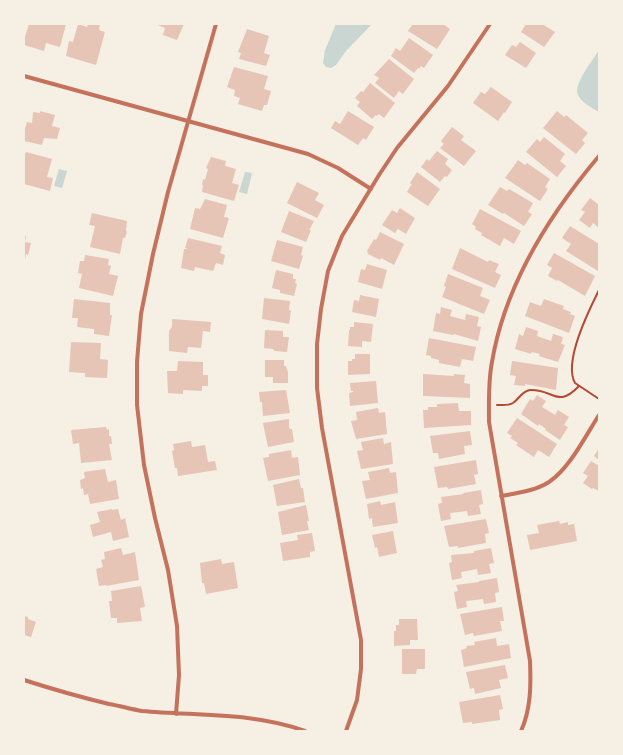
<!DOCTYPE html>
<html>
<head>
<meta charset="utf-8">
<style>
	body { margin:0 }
	#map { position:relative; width:623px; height:755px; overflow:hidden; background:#f6efe4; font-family:Commissioner,sans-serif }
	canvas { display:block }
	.frame { position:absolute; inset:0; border:25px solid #f6efe4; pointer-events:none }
</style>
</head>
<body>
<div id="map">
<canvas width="623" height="755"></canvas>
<div class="frame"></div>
</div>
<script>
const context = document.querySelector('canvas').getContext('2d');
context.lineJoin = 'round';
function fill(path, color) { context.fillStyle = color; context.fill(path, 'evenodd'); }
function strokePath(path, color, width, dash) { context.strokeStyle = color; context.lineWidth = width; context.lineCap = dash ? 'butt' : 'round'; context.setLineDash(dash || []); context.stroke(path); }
const water = new Path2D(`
	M336,24H372L346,51L336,65L331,68L326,67L323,63L325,50Z
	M599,50V111H597C591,107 581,102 578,95C573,84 593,60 599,50Z
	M59,169L67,171L62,188L54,186Z
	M245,172L252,173L247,194L239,192Z`);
const building = new Path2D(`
	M29,24H66L60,47L46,43L44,51L24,45V40Z
	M78,24L87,27L88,24H100L99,30L105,32L96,65L66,56L69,41L73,42Z
	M155,24H184L177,40L163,35L165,28Z
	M413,24H443L450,29L437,49L408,31Z
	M526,24H542L555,32L544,47L521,32Z
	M247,29L269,36L264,53L270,55L266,66L239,59L241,53L238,52Z
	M409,38L433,55L424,68L421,66L419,69L418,68L414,73L391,56L396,48L400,51Z
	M520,42L536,53L526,68L505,55L512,45L516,47Z
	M389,59L414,79L403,94L399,91L394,98L375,83L379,78L374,75Z
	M234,67L268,76L264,89L271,91L267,105H264L262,111L238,104L240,98L234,96L235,90L227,87Z
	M370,83L395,103L384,118L379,114L377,116L376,115L372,119L357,106L360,102L355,98L361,91L363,92Z
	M491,87L512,102L505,113L504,112L498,121L473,103L481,92L485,94Z
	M40,111L55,115L52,126L60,128L57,139L44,138L42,145L24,141V132L27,122L32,123L33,112L40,113Z
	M348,111L374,127L366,140L363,138L358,145L331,128L335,121L340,124Z
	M557,111L564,117L566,115L588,133L582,140L585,143L576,154L543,128Z
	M452,127L464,136L461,140L476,151L464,166L440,148L444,144L441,141Z
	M544,137L565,154L560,161L566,166L557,177L526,152L537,139L540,142Z
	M437,151L448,159L445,164L452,170L447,177L445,176L440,182L421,167L427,159L429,161Z
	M26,152L52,159L47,177L53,178L50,191L24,184V156Z
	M211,157L226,161L225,166L236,169L232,183L239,185L234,201L202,192L203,185H202L203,179L205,180L208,169L206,168Z
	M518,160L525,165L527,163L550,179L545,187L548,189L540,201L505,178Z
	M417,172L440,189L428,206L407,192L411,185L413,186L410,183Z
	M297,182L319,193L315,200L324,205L317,218L287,203Z
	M500,187L507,191L509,189L533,203L528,212L532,214L524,226L504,213L503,214L488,205Z
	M590,198L599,205V228L593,223L590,228L579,220L585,212L581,210Z
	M205,199L227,205L224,217L229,218L223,238L190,229L195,208L200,209Z
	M400,208L415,218L406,234L398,229L395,233L382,225L392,210L397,213Z
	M480,209L521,231L514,244L504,238L500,246L481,235L482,233L475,229L476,227L472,224Z
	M289,211L314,221L310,229H308L311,230L306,242L281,232Z
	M92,213L127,221L126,231L127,232L125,238H123L120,254L90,247L95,226L89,225Z
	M570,226L599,244V270L598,271L566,251L571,244L562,238Z
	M380,232L404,244L394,265L381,258L380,260L368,254L367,251L374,239L376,240Z
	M24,235L26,236L25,242L31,243L28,255L26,254L25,260Z
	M188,238L222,246L220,253L225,255L223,265L216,263L213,271L195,267L194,271L181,268L184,249H186L187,248H185Z
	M277,240L303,247L301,255L303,256L299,269L271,261Z
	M460,248L488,262L489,260L499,264L495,272L501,275L495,288L452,269Z
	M554,253L595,276L585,296L558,280L557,281L548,276L552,268L547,265Z
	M85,255L109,259L108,265L111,266L109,274L118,276L113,296L79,288L82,274L78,273L80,261H84Z
	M367,264L387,270L382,289L358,282L361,269L365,270Z
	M276,270L293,274V279H296L295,283L297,284L294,296L280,293V290L272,288Z
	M448,274L483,288L480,296L490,300L484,314L442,297L446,287L444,286Z
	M360,295L379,299L376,317L352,312L354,300L359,301Z
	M264,298L290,301L289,310L291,311L289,324L262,319Z
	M74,299L110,303V315H112L109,336L94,334V329L77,327L78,318H72Z
	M544,299L564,306L563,309L571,312L570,314L575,316L569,333L525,316L530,302L541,306Z
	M441,307L452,310L450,316L465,320L466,314L479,317L477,326L481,327L478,341L454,334L453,335L433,331L436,313L440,314Z
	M172,319L211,322L210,332L203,331L201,348L188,347L187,353L169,351V331L172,327Z
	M354,322L373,324L371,342L362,341V347L348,346L349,330H350V327H354Z
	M526,327L538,331L537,336L551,341L553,334L563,337L561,344L565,345L558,362L539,356L540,354L532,352L531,354L515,349L519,334L523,336Z
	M265,330L283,331V337H289L287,352L274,351L273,349L264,348Z
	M429,338L476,347L473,361L462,359L460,367L439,363V360L431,358V356L426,355Z
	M71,342L101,343L100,359L108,360L107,378L85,377V373L69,372Z
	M355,354H370V374L348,375V361H352V359H355Z
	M265,360H284V366H286L288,372V383H273V377H265Z
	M178,361L203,362V375H208V386H202V391L183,390V394L168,393L167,371H177Z
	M512,361L558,368L556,390L525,384V386L514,385L516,376L510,375Z
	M423,374L454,376V374L465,375L464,383L470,384V398L423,396Z
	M376,381L378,403L350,406L349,393L353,392V391H351L350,383Z
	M286,390L290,413L263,416L262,402H260L259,392Z
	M537,395L546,401L542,407L555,415L558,410L569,417L564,425L568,427L560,440L545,430L546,429L539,424L538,426L521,414L530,399L533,401Z
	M458,403L459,411H471V425L424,428L423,410H428V407H437V404Z
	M378,408L379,413L385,412L387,434L356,439L351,421L357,420L356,412Z
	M517,418L557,444L549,457L538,450L534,457L516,445L518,443L510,438L512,436L507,433Z
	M289,419V427L290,429H292L294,442L268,447L263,423Z
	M106,427L107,430L109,429V436H111L112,444H109L112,460L81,463L79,443L73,444L71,430Z
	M470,431L472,445L464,446L465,454L439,459L438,453H433L430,436Z
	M383,438L384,444L391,442L393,464L361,469L357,451L363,450L361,442Z
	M191,441L192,447L205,445L208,462L215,461L217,470L178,476L177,468H175L172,451L174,450L173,444Z
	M599,448V460L594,456Z
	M291,450L292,458L298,457L300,475L268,481L263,458L269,457V454Z
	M476,460L478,474L474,475L476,484L448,489L447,487L438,488L434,467Z
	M591,461L599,466V491L593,488L592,489L583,483L588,476L583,473Z
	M389,468L390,473L396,472L398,493L366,499L362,481L370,480L368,472Z
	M105,469L108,482L116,480L119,499L90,504L88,494L84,495L83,488L81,489L80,480L85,478L84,472Z
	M299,479L301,488H303L305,502L277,506L273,485Z
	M481,490L483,504L479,505L481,514L468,516L467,511L450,513L451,519L441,521L438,504L442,503L441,497L464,494L463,493Z
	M380,501L381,505L395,502L398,523L373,527L372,519L373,518L369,519L367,504Z
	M306,505L309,521H307L309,530L282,535L278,512Z
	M112,509V510L118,509L121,520L125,518L129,537L113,541L111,532L93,537L90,525L100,522L97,512Z
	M486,519L489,533L485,534L486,543L458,548V546L449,547L444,526Z
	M559,521L560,524L568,522V525L574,524L577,541L530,550L527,535L539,533L537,525Z
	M393,531L397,553L379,557L377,547L375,548L372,535Z
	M312,533L315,551L310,552V557L283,561L280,543L298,540L297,535Z
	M121,548L123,555L135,552L139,580L106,586V585L99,586L96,569L103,567L101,560L105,559L104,552Z
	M491,548L494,563L489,564L491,573L478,575L477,569L461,572L462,578L452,580L449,563L452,562L451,555L474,553V551Z
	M221,559L222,564L234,562L238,588L206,594L204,583H202L200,563Z
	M497,578L499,592L495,593L496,602L484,604L483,599L466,601L467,607L457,609L454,592L458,591L456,585L479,582V581Z
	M141,586L145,607L140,608L142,621L117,623V618H111L109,601H112L111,591Z
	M502,607L504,621H500L502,631L474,636L473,633L465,635L460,614Z
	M24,616L28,617V619L36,622L31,637L24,635Z
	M399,619H417L418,640H410V645L394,646V631H396V625H399Z
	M496,638L497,646L509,644L511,658L464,667L461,650L467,648L466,646L475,645L474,642Z
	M402,649H425V669H417L416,674H402Z
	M505,665L508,678L499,680L501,688L475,694L474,688L470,689L466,672Z
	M500,695L503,709L499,710L500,720L472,724V722L463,723L459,702Z`);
const path = new Path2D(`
	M599,290C589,310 563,362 575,383L599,399
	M497,405C502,405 508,406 513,403C519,399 522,391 530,390C554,389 557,409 579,386`);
const minor = new Path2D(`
	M24,76L308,154L338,168L371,189
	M501,496C517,493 535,491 549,482C570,468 586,435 599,415
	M24,680C52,689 80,697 109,704C120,706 131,709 142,711C196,716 253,712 305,731
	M176,714L179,675L177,626L168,570L155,518L144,465L137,405V362L141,314L153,254L168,192L216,24
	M346,731L357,700L361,669V640L322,428L317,388V344L321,309L328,271L342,236L379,175L397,148L448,86L490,24
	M521,731C531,709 531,685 530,661L489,422C489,402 488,382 492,362C505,284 549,215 599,156`);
fill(water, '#c9d6d2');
fill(building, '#e6c5b7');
strokePath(path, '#b5482f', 2);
strokePath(minor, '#c5725c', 4);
</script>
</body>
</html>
